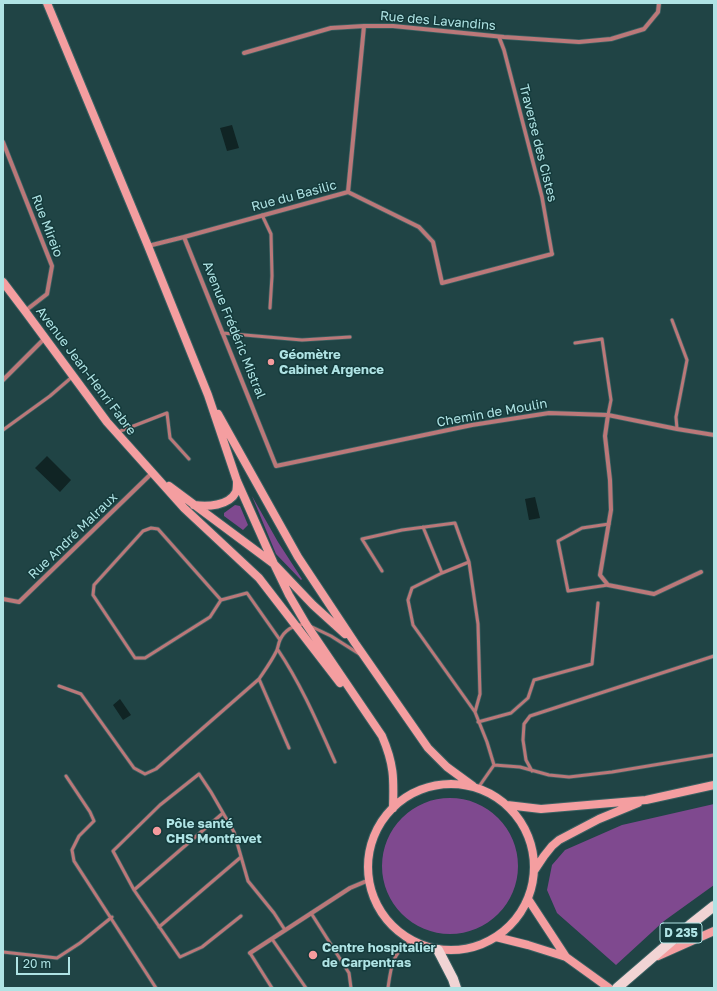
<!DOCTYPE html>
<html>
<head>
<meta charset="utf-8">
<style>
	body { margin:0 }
	#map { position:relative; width:717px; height:991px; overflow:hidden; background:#204445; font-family:"Golos Text",sans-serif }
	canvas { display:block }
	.frame { position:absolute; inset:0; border:4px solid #afe3e4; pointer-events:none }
	.scale { position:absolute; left:16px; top:957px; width:54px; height:18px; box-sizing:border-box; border:2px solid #afe3e4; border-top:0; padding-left:5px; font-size:12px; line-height:14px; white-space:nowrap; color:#afe3e4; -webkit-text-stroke:3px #143a3b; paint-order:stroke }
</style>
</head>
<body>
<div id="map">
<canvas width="717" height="991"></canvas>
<div class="frame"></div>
<div class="scale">20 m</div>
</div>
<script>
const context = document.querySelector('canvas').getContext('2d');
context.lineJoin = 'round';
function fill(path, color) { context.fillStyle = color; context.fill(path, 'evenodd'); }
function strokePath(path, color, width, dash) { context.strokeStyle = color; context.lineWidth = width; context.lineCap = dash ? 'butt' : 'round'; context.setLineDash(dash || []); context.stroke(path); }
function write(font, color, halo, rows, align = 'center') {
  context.font = font + ' "Golos Text",sans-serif'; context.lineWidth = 3; context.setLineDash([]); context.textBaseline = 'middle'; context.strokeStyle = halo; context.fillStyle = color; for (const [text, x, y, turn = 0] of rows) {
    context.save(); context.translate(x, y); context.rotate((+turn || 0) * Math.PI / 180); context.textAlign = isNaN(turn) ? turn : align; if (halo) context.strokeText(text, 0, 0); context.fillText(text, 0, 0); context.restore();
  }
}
const green = new Path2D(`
	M252,496L278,542L302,579L301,580L276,554Z
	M235,505L240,506L248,525L243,530L224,516V513Z
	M382 866a68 68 0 1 1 136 0a68 68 0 1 1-136 0Z
	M714,804V885L664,921L616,965L557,913L547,890L552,865L565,850L622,825Z`);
const water = new Path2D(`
	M232,125L239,148L227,151L220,128Z
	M47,456L71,480L60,492L35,468Z
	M535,497L540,518L529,520L525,499Z
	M120,699L131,715L123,720L113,705Z`);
const service = new Path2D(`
	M262,215L271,234L272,276L270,308
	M672,320L687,360L676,417L677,429
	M222,333L302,340L350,337
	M575,343L602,339L611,400L608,415
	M3,430L50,396L72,377
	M118,432L167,413L170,438L189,459
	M423,527L442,573
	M469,562L442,573L412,588L408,600L413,625L475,712L487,742L494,765
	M382,571L362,539L402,530L455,523L469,562L478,624L480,694L475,712
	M608,585L568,591L558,541L582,528L609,524
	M221,600L158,529L151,528L143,531L94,585L93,595L135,658H145L210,617L221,600L247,593L280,640
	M310,626L331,636L361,655
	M278,650C301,684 318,724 335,762
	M259,679L289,748
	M59,686L81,694L134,768L145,774L156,769L259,679C265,670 271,662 276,652C278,649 278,644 280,640C285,629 294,625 305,624
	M478,722L511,713L528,698L534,680L592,664L598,603
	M532,771L526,760L523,740L524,724L530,716L714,656
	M66,776L90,812L94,821L79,836L72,850L74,861L156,988
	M478,788L494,765L520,767L549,775L569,777L612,772L714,755
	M134,890L223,813
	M311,913L349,973L351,988
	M241,916L202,947L180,957L134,890L113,851L160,805L199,774L211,792L234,832L248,881L274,913L285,930
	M159,927L241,857
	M272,939L306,988
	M3,952L57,958L80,943L112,917
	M250,953L272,988
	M388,988C391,966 392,955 410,940`);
const pedestrian = new Path2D(`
	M499,37L504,50L542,197L552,254`);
const minor = new Path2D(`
	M244,53L331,28L364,26
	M3,142L52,266L47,294L25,311
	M348,192L364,26H393L504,37L579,42L611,39L644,29L658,12L659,3
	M184,237L348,192L419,227L433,242L442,283L552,254
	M148,246L184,237L276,466L472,425L549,413L608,415L677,429L714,435
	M3,380L45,338
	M608,415L605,436L610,480L611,510L600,575L608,585L654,594L701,572
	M3,599L19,602L152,473
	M250,953L350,888L369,880`);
const secondary = new Path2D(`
	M47,3L148,246L208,395L237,481L274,564L289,595L306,624L382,736C394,764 394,778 393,808
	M3,282L25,311L107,422L184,508L259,578L340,683
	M218,414L298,557L355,643L428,748L447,767L473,786
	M169,486L274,564L313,605L345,634
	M194,505C207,507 229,506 236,492C237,489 237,485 237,482
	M368 867a83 83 0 1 1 166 0a83 83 0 1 1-166 0Z
	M507,805L541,809L646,800L714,785
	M534,871L544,856L552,846L559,840L599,819L638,803
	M528,899L566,957
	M496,937L528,945L566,957L609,988
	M658,956L714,931`);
const primary = new Path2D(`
	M438,950L453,979L456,988
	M617,988L690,925L714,906`);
const markers = [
	[271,362,4,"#f59b9d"],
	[157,831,5,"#f59b9d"],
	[313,955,5,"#f59b9d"]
];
const shields = [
	[681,933,42]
];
const shieldNames = [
	["D 235",681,933]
];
const streetNames = [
	["Rue des Lavandins",438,21,5],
	["Traverse des Cistes",538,143,76],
	["Rue du Basilic",294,196,-15],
	["Rue Mireio",47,226,69],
	["Avenue Frédéric Mistral",234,330,68],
	["Avenue Jean-Henri Fabre",86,371,53],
	["Chemin de Moulin",492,413,-10],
	["Rue André Malraux",73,536,-44]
];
const poiNames = [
	["Géomètre",279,355],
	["Cabinet Argence",279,370],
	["Pôle santé",166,824],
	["CHS Montfavet",166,839],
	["Centre hospitalier",322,948],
	["de Carpentras",322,963]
];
fill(green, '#7f498f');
fill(water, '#102424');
strokePath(service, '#3a6162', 4.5);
strokePath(pedestrian, '#3a6162', 5);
strokePath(minor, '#3a6162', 5.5);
strokePath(secondary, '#3a6162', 10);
strokePath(primary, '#3a6162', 12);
strokePath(service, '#bb7879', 3);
strokePath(pedestrian, '#bb7879', 3.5);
strokePath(minor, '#bb7879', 4);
strokePath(secondary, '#f49ea0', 8);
strokePath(primary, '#f1d4d4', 10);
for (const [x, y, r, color] of markers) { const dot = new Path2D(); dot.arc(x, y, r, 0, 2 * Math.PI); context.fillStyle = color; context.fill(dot); strokePath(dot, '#143a3b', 1.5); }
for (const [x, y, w] of shields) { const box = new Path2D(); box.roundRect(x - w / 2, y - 10, w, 20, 3); context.fillStyle = '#143a3b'; context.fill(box); strokePath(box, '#afe3e4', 1); }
write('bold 12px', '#afe3e4', null, shieldNames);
write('13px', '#afe3e4', '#143a3b', streetNames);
write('bold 13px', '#afe3e4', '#143a3b', poiNames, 'left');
</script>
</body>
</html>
